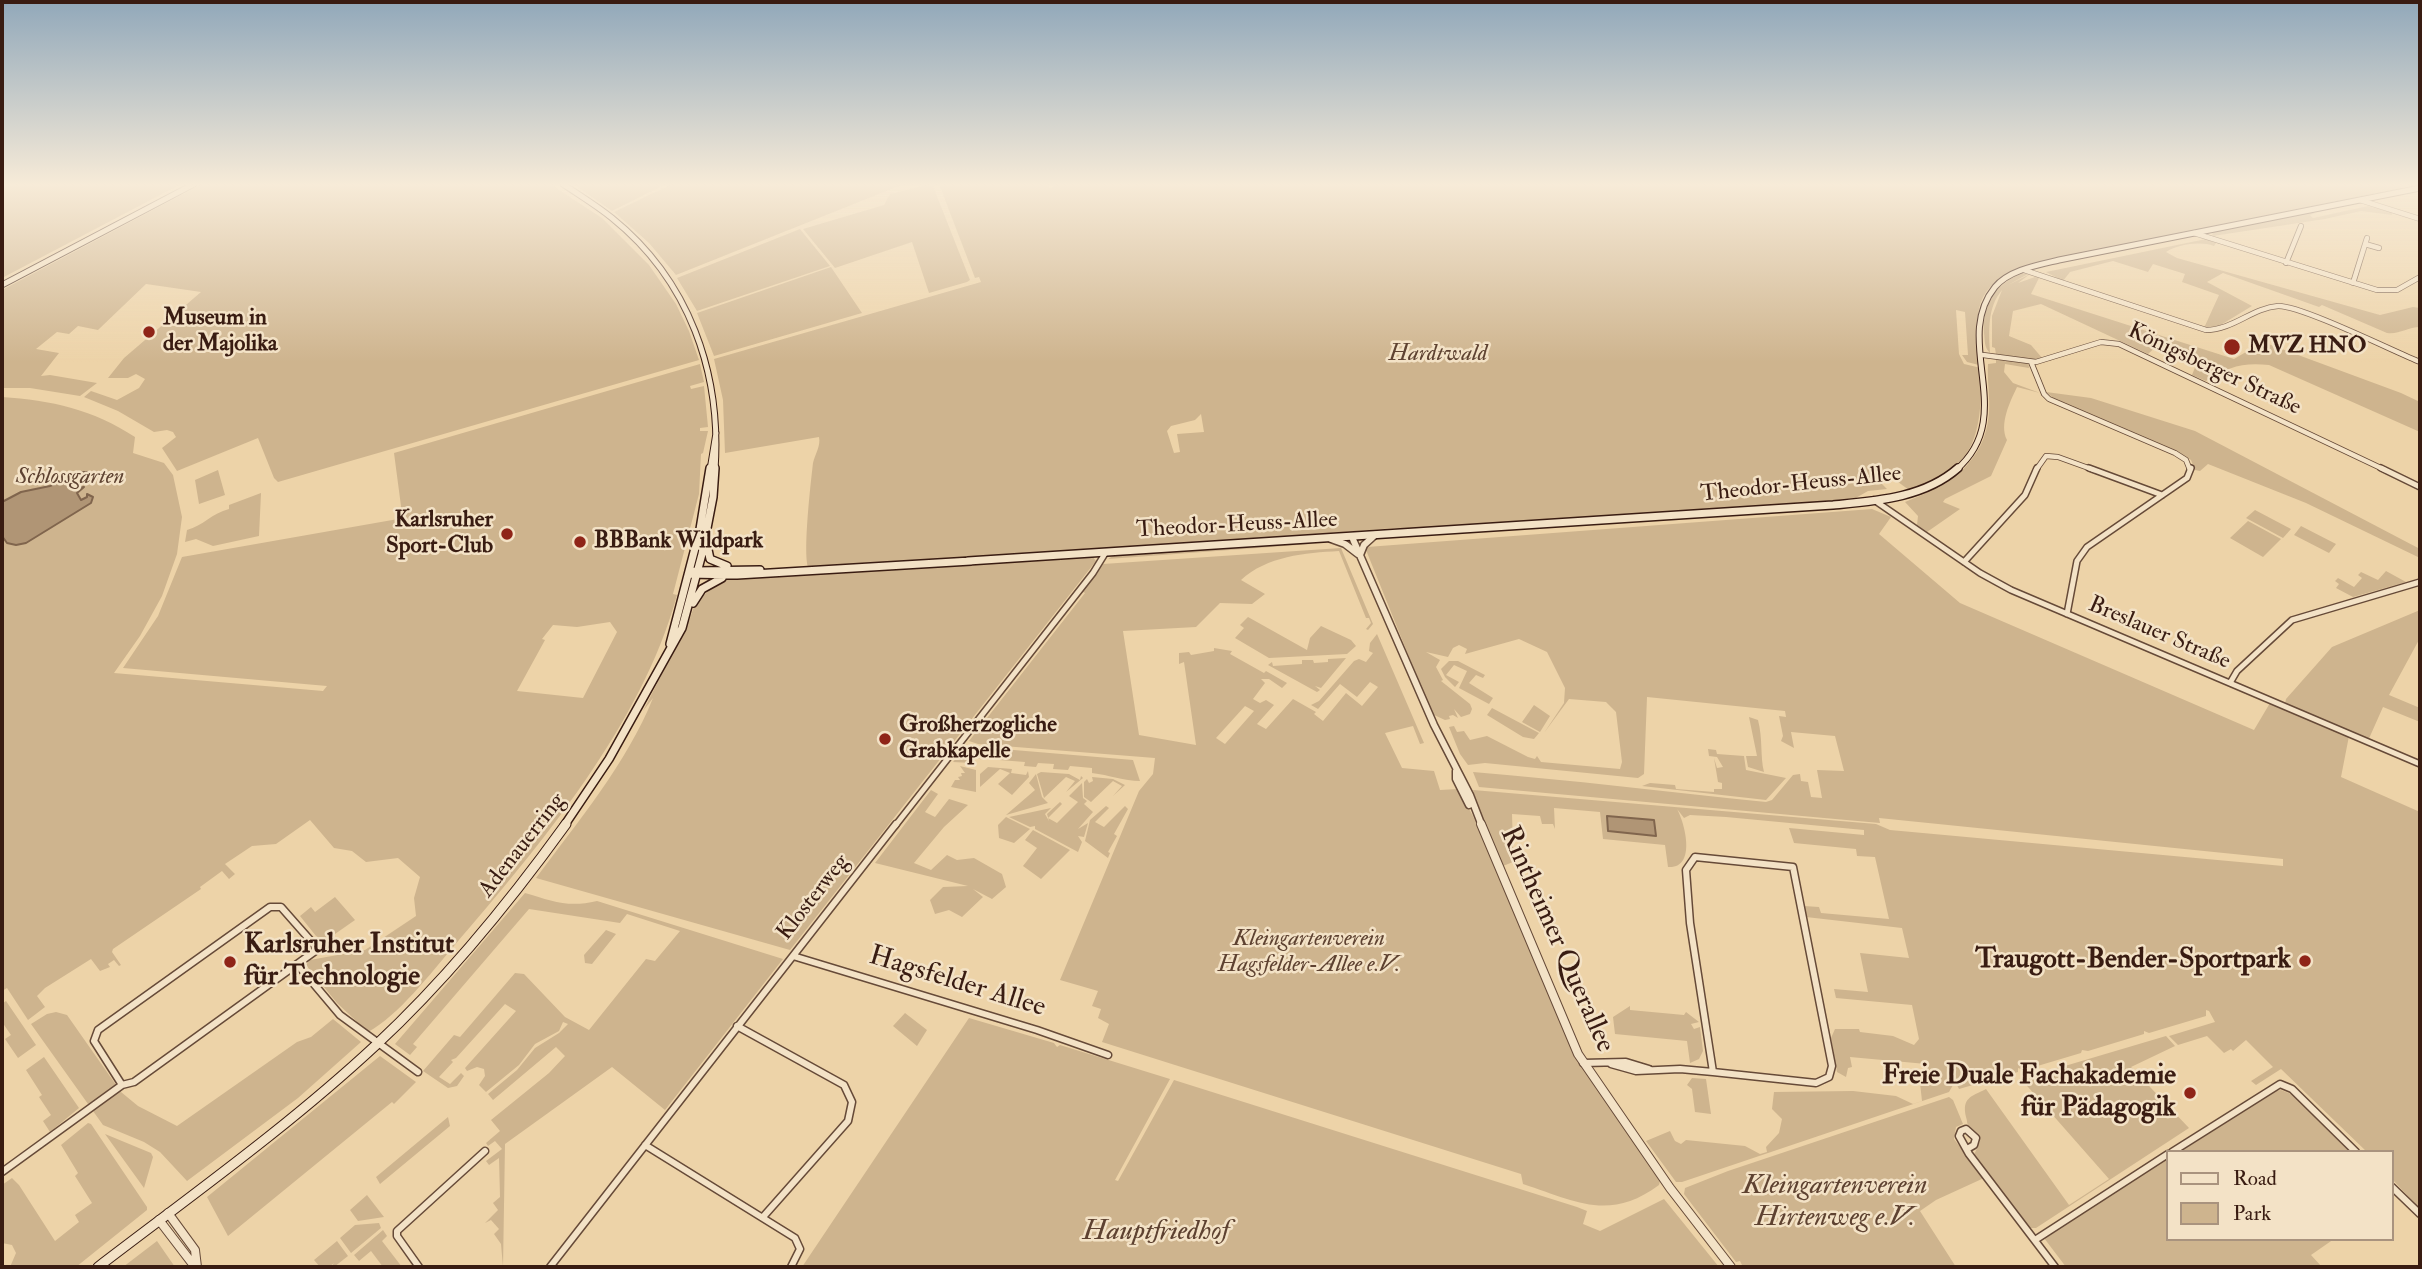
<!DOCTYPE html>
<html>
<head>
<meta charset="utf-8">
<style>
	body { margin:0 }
	#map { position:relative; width:2422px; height:1269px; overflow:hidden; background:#edd3a8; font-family:"IM FELL Double Pica",serif }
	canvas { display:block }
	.frame { position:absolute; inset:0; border:4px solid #391c12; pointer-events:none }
	.legend { position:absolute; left:2166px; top:1150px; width:228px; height:91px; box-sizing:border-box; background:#f3e2c6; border:2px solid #a9937e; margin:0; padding:9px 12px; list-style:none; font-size:21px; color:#391c12 }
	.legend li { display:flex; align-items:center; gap:14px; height:35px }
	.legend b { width:35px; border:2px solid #a9937e }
</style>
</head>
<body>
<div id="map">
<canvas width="2422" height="1269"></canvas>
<div class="frame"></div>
<ul class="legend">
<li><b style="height:9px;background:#f3e2c6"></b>Road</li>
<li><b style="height:19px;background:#ceb48e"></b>Park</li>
</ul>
</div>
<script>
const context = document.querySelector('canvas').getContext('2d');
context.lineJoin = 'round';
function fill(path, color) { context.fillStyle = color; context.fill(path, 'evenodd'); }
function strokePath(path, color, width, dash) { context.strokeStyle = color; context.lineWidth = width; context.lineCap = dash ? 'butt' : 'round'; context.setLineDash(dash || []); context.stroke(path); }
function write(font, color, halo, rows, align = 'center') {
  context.font = font + ' "IM FELL Double Pica",serif'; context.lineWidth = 5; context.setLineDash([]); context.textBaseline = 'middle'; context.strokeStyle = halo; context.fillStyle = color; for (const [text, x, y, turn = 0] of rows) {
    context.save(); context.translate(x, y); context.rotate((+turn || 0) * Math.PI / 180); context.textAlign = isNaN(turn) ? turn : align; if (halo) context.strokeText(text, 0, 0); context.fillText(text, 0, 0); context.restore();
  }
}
const green = new Path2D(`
	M2,184H181L2,278Z
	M202,184H550L602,218L649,265L676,304L689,331L699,360L278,482L274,478L258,438L177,471L162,448L176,437L173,432L167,430L154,432L118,411L84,397L91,391L117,400L139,388L145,379L136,374L128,378H108L124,358L201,292L146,284L98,330L78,326L69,334L57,332L36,349L59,353L41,376L50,375L97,383L80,396L30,388H2V290Z
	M573,184H666L612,211Z
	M672,184H904L676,275L649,243L614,212Z
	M939,184H1046L1050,188L1061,184H2420L2056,259C2028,262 1986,275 1979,309C1975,327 1978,347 1979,365L1967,362L1962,355H1968L1965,312L1956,310L1959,354L1964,364L1981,368C1982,429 1978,472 1909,490L1894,479L1881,483L1887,489L1868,491L1854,499L1410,530L1395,528L1122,549L809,569C802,558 811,481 813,463C815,454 821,446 819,437L725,453L723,400L714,359L981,282L979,277L975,278ZM1201,414L1204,432L1177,434L1180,452L1174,453L1167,431L1171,426L1195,420Z
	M927,185L933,186L970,280L967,282L929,293L912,242L835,268L803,229L884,205L890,194Z
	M2368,206L2392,212V215L2361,211L2325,219L2213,236L2212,234L2215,231L2306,213H2316L2310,215L2313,218Z
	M800,229L830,266L697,311L677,278Z
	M2206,239L2216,243L2214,246C2200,241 2179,244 2166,252L2177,258L2380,315L2413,307L2420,308V327C2408,327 2398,335 2387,333L2322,305L2319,307L2223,273L2207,282L2252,306L2219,326L2204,328L2219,295L2182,282L2185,274L2153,264L2148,272L2113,261L2070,272L2063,281L2046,272Z
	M831,267L862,313L714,356L697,313Z
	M2023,273L2028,274L2008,285L2030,274L2018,283L2035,277L2039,278L2031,294L2234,359L2263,342L2401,393L2420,402V432L2269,365C2243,362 2227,367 2206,381L2192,375L2198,360L2159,344L2148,354L2041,304L2013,311L2009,336L2031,345L2043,359H2028L2029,368L2005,364L2004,372L2013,383L2040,393L2017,387C2010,402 1999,424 2007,440L1991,476L1945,499L1943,502L1960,509L1927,532L1917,525L1918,516L1905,502C1948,485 1985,464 1989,413C1990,397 1987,380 1988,364L1996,363V359L2027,363L1996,355L1995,348L1992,347V316L2002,290C1987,308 1989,331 1990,353C1984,347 1985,341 1984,333C1982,305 1996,283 2023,273Z
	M700,364L704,382L690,386L691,389L704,386L708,427L700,428V431H708L703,453L701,454L699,494L673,594L677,595C642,724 540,846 454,946C431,973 398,1016 368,1032L337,1003L306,965L310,960L365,950L416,916L414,898L420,877L398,858L366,862L352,851L334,848L310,820L276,844L252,846L225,864L235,874L229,879L222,871L200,887L201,889L113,949L112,952L121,965L119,966L114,960L108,964L110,967L100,971L91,959L45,988L37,996L45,1007L28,1020L7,988L2,991V397C51,400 94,410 135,437L133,453L164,463L173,475L182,517L177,554L162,596L140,636L114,673L323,691L327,686L123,668L158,616L182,557L398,519L401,506L394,453ZM610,622L617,632L583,698L517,691L545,640L542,639L553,625L577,627Z
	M2046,392L2091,398L2195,431L2420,549V558L2306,503L2208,464L2200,471L2195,470L2191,460L2178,452L2057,401Z
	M218,470L225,495L199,504L195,480Z
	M261,493L259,536L213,546L196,539L185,542L187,530C203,526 212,513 229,509V505Z
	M1872,509L1891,517L1879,534L1960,603L2254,730L2270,703L2284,709L2286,699L2332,647L2420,610V638L2389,695L2420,708V722L2383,707L2367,743L2349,736L2341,777L2420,812V1209L2392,1179V1152H2367L2281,1069L2256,1085L2251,1081L2273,1067L2246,1040L2233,1051L2231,1049L2224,1053L2207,1036L2178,1045L2169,1036L2215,1022L2209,1011L2206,1010V1016L2149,1033L2144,1031V1034L2088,1051L2082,1050L2081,1053L2024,1070L2018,1068V1072L1959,1089L1957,1085H1953L1949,1092L1682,1182H1676L1646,1141L1670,1131L1675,1141L1681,1144L1686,1140L1745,1146L1760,1154L1767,1152L1766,1147L1779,1133L1782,1119L1772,1109L1774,1092L1853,1091L1896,1096L1913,1104L1922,1101L1920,1083H1930L1926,1064L1850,1057L1852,1067L1848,1068L1846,1077L1837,1072L1831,1038L1835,1029H1859L1860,1032L1893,1036L1914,1045L1919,1039L1912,1005L1836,998L1834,989L1868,992L1860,953L1909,958L1902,928L1806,917L1804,906L1819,907L1821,913L1889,919L1875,857L1857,856L1856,849L1794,843L1789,828L1864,835V830L1726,817L1690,815L1684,818L1677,809C1685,823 1697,869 1668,867L1665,845L1603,839L1600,812L1554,808L1555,829L1553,824H1542L1540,816L1512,814L1513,847L1519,855L1513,862L1503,866L1483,823L1473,790L1876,824L1890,830L2283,866V859L1879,818L1880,823L1479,787L1473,772C1571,780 1668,792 1766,802L1772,800L1793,775L1800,774L1801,781L1808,782L1811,797L1822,798L1817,770L1844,771L1835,736L1791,732L1794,748L1781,741L1783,736L1779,716L1786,717L1785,711L1647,697L1644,774L1638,778L1485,763L1468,765L1460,754L1449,727L1454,726L1457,732L1464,731L1470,740L1487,736L1528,757L1535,759L1537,756L1541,762L1620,769L1622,762L1616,712L1606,702L1569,699L1544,733L1564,703L1565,688L1547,652L1519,639L1465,654L1467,649L1459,645L1453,648L1448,657L1426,652L1440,660L1436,667L1443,680L1441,681L1470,704L1472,709L1470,714L1461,717L1454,709L1458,718L1453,715L1449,716L1450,719L1445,720L1432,714L1366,550L1367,547Z
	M2255,510L2291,529L2283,538L2246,518Z
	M2248,521L2281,539L2263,557L2230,538Z
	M2301,526L2336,544L2329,553L2294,535Z
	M1282,543L1311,544L1108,559L1116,554Z
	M1341,548L1373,624L1368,630L1366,629L1371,623L1369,618H1366L1339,551C1305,553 1267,556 1241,580L1265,594L1252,604L1220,603L1196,627L1123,631L1139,735L1196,745L1184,662L1179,664V653L1189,652L1191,655L1214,651V648L1232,651L1230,654L1264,673L1266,671L1287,683L1282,688L1269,679H1261L1265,683L1253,699L1260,703L1266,700L1274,705L1257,724L1266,729L1293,699L1316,712L1314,714L1323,721L1346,693L1362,706L1378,687L1370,682L1357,697L1340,684L1318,709L1311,705L1319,701L1354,661L1359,659L1366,662L1373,653L1369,651L1370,643L1377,634L1424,743L1420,744L1413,726L1385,733L1402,768L1434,771L1440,790L1458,789L1473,816L1574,1055L1660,1181L1659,1185C1609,1222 1575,1201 1523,1184L1521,1174L1102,1042L1109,1024L1098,1018L1101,1009L1092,1006L1098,991L1060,980L1139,791L1153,774L1155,758L978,744L969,741L1085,593L1081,591L1103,564ZM1245,706L1254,711L1225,744L1216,738Z
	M1084,556L1093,557L1096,561L790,950L536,878C577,823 627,763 653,698L643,711L689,621L697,598L707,588L666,671L703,596L722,579Z
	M2386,571L2406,582L2353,597L2336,588L2339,584L2335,581L2338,578L2354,587L2362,578L2358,575L2361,572L2378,580Z
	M1248,617L1307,650L1310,638L1321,626L1351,640L1356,646L1347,654L1269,658L1235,638L1244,628L1240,625Z
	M1346,658L1321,688L1315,686L1320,690L1317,692L1268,665L1272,662L1273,666L1302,664V660H1313L1314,663L1328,662V659Z
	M1449,661H1458L1485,675L1483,678L1476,675L1469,683L1493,698L1489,704L1459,688L1467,671L1454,665L1446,675L1459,682L1455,687L1445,677L1441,669Z
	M1534,705L1550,716L1540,732L1522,722Z
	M1492,708L1539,733L1534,739L1523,737L1487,715Z
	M1749,717L1758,720C1763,739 1760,756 1764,772L1748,767L1746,756H1757Z
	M966,746L1133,760L1140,781C1124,781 1109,775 1092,773V768L1070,766L1068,770L1053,769L1054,764L1038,763L1036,767L1024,766L1025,762L974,758L972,763L953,762Z
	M1708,749L1716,750L1717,754L1744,756L1746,770L1786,778L1766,800L1642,786L1650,783L1675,785L1676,789L1714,792V789H1722V783L1718,782L1714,758L1717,768L1723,767L1717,757L1709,756Z
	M960,766L976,770V792L951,787L955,780H960L958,777L962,776L961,773H965Z
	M988,767L1012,769L1011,773L1026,775L1028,771L1029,777L1012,795L998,784L1010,773L1000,769L980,787V774Z
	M1041,772L1069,774L1080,780L1081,776L1083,778L1066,792L1075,781L1066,777L1044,798L1037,774Z
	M1036,774L1042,797L1048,803L1006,815L1035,790L1029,783Z
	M1092,777L1113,779L1125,785L1113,796L1122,786L1113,781L1091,802L1084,797V782L1087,779L1089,783L1093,781Z
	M1082,783L1083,798L1087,801L1084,804L1093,812L1078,829L1088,823L1084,837L1078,836L1082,842L1078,852L1035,829V826L1030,827L1009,817L1051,808L1045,814L1049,821L1047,814L1060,802L1062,804L1048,818L1057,823L1078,802L1069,796Z
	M931,790L938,794L925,812L935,817L949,799L968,805L944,827L914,863L931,870L947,855L957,860L974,858L1002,874L1006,887L992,899L973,889L983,897L962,917L949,910L935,914L930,900L943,887L968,886L875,863Z
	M1106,806L1109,808L1095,822L1104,827L1125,806L1128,809L1114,834L1117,836L1108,852L1110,853L1108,858L1085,841L1090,820Z
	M1006,817L1030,829L1014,843L999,838L998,825Z
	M1033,830L1070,850L1041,879L1023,866L1037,848L1025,840Z
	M525,893C552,901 568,908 597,901L783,959L665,1110L612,1067L505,1144L503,1267L501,1244L494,1234L499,1229L491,1220L485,1223L498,1210L493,1203L500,1197L499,1158L489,1165L486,1161L502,1149L495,1141L488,1146L486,1143L500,1131L491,1120L549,1073L565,1056L556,1047L493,1100L488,1094L517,1070L535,1048L559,1033L568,1024L563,1022L559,1031L535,1044L519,1065L486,1092L479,1085L485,1076L484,1069L477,1067L467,1071L465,1068L516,1011L505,1004L456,1058L451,1060L453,1062L439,1077L450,1084L461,1073L464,1076L457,1086L448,1088L423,1071L454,1035L460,1037L515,973L524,974L565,1017L589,1030L646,959L655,961L680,931L627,914L620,923L529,909L413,1044L417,1047L410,1055L395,1044Z
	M335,897L355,920L325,941L316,936L300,916L311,907L315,912Z
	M606,930L616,934L592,964L585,963L584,955Z
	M6,1001L36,1045L18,1058L5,1039L11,1035L2,1022V1004Z
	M1630,1006V1010L1684,1015L1686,1012L1699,1022L1691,1024L1694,1029L1700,1027L1703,1051L1699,1059L1690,1063L1687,1041L1615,1034L1613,1017Z
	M56,1012L67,1015L121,1092L138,1106L177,1126L297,1042L311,1037L333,1019L361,1042L298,1098L187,1181L160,1152L144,1142L103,1125L31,1024L47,1014Z
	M905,1013L927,1030L917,1046L893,1026Z
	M969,1018L1054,1043L1057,1047L1060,1045L1170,1079L1115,1180L1118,1181L1174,1080L1577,1207L1587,1211L1583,1224L1600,1231L1664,1199L1719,1267H802Z
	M2166,1036L2175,1046L2131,1067L2189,1128L2036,1228H2030L1974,1155L1980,1141C1978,1134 1975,1133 1970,1127C1966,1123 1968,1123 1966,1117C1962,1098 1970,1097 1986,1089L2069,1205L2109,1179L2021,1079Z
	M380,1056L416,1082L394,1104L392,1102L228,1236L207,1197Z
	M44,1057L79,1108L50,1132L43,1121L51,1115L39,1097L42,1095L26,1070Z
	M1692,1078L1706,1079L1711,1114L1695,1112L1692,1089L1687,1085Z
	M2281,1090L2296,1096L2353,1152H2178L2274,1091Z
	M1949,1097L1953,1100L1963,1124L1956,1127L1954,1139L1984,1178L1936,1200L1920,1211L1956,1267H1740L1742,1265L1740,1261L1736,1262L1684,1194L1685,1188L1728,1171Z
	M448,1117L450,1126L380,1184L376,1177Z
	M88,1123L91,1124L147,1207V1210L76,1267H10L16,1253L12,1245L2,1243V1185L12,1178L19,1185L55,1241L79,1222L75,1215L92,1203L75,1176L78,1173L61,1145Z
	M105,1134L151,1153L153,1157L144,1188Z
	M2168,1158V1239H2334L2311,1255L2322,1267H2066L2044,1238Z
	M367,1195L384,1217L358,1221L350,1210Z
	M379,1223L381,1228L351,1253L340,1238L355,1225Z
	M383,1230L387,1236L382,1241L402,1267H383L371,1251L359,1261L354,1255Z
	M157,1241L175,1267H123Z
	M337,1241L348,1256L334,1267H331L334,1263L329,1267H320L314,1260Z`);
const water = new Path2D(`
	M82,472H90L95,476L87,483L75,485L77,488L84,487L77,493L81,500L87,497V494L93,497L91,503L26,543L16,545L7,543L2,536V502L21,492L50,486Z
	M1607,816L1654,820L1656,836L1608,831Z`);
const minorFar2 = new Path2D(`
	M2360,200L2420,219
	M2194,233L2377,290H2397L2420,277
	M2365,244L2379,248
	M2286,263L2301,226
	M2024,270L2206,330C2233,330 2252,308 2278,306C2300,305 2393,351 2420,362
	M2353,283L2367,238
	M1983,355L2036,362L2101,342L2119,344L2385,470
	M2031,362L2044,394L2049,399L2175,453L2186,460L2190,470
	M2036,470L2046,456L2058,457L2094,470`);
const minorFar1 = new Path2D(`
	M2089,468L2162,495
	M2381,468L2420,487
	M1874,500L1980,573L2011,590L2420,764
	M1964,562L2025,495L2037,468
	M2067,614L2077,561L2087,547L2187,478L2191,468
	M2230,683L2237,671L2292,620L2420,582
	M895,826L1093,573L1106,552`);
const minor = new Path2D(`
	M1695,857L1793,867L1832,1066L1829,1077L1816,1083L1713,1072L1690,923L1686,870Z
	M270,907H281L318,949L134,1082L122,1085L94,1041L98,1030Z
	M793,956L1037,1030L1108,1055
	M297,964L340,1015L418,1072
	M737,1026L844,1085L852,1102L848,1121L763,1217
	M1583,1063L1626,1062L1649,1069
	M1611,1064L1636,1071L1680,1069L1713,1072
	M645,1145L795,1238L800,1249L791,1267
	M1967,1149L1974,1145L1976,1138L1966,1129L1961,1131L1959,1136L1969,1154L2055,1267
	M2172,1152L2280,1084L2292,1089L2356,1152
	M2,1172L122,1085
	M2392,1187L2420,1214
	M2035,1240L2168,1154
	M419,1267L397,1236V1231L485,1151
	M550,1267L896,824`);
const tertiaryFar1 = new Path2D(`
	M1352,537L1434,725L1470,795L1482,826
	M1331,539L1345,544L1358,554
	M1360,555L1364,545L1375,535
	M1456,771V779L1469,805`);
const tertiary = new Path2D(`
	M1481,824L1578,1054L1670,1188L1731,1267
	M168,1213L195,1250L197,1267
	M159,1220L195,1267`);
const secondaryFar2 = new Path2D(`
	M563,184C579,195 596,205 612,218C689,280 722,373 715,470
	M2,285L194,184
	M710,470L716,433
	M1956,470C2019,416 1951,341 1995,287C2009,270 2038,265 2059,260L2420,188`);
const secondaryFar1 = new Path2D(`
	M707,545L710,559L727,566
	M968,561L1833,505C1876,501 1924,498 1958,468
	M695,571L760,570
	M689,574L737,575L971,561
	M693,603L702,589L722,578
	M670,644L700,529L710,468
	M564,826L609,759L682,628L702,554L713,497L715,468`);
const secondary = new Path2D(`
	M98,1267C192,1195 289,1126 376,1045C447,979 509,903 566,824`);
const markers = [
	[149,332,7,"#8f2418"],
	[2232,347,9,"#8f2418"],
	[507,534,7,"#8f2418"],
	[580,542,7,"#8f2418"],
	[885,739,7,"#8f2418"],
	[2305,961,7,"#8f2418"],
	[230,962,7,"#8f2418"],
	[2190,1093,7,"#8f2418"]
];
const poiNames = [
	["Museum in",163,319],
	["der Majolika",163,345],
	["MVZ HNO",2248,347],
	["Karlsruher",493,521,"right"],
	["Sport-Club",493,547,"right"],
	["BBBank Wildpark",594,542],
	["Großherzogliche",899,726],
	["Grabkapelle",899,752]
];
const parkNames = [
	["Hardtwald",1438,355],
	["Schlossgarten",70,478],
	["Kleingartenverein",1309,940],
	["Hagsfelder-Allee e.V.",1309,966]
];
const streetNames = [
	["Königsberger Straße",2214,370,25],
	["Theodor-Heuss-Allee",1801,485,-6],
	["Theodor-Heuss-Allee",1237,526,-3],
	["Breslauer Straße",2159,634,23],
	["Adenauerring",523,846,-52],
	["Klosterweg",814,898,-52]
];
const nearStreetnames = [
	["Rintheimer Querallee",1556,940,66],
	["Hagsfelder Allee",957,983,17]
];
const nearPoinames = [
	["Karlsruher Institut",244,946,"left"],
	["für Technologie",244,978,"left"],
	["Traugott-Bender-Sportpark",2291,961],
	["Freie Duale Fachakademie",2176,1077],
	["für Pädagogik",2176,1109]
];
const nearParknames = [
	["Kleingartenverein",1835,1187],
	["Hirtenweg e.V.",1835,1219],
	["Hauptfriedhof",1156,1233]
];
fill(green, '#ceb48e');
fill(water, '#b09575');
strokePath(water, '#80654d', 2);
strokePath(minorFar2, '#664a38', 6);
strokePath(minorFar1, '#664a38', 8);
strokePath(minor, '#664a38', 9);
strokePath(tertiaryFar1, '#664a38', 9);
strokePath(tertiary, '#664a38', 10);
strokePath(secondaryFar2, '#391c12', 7);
strokePath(secondaryFar1, '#391c12', 10);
strokePath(secondary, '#391c12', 11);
strokePath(minorFar2, '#f3e2c6', 4.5);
strokePath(minorFar1, '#f3e2c6', 5);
strokePath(minor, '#f3e2c6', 6);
strokePath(tertiaryFar1, '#f3e2c6', 6);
strokePath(tertiary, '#f3e2c6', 8);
strokePath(secondaryFar2, '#f3e2c6', 5);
strokePath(secondaryFar1, '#f3e2c6', 7);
strokePath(secondary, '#f3e2c6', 9);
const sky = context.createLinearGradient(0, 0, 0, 362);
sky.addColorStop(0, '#91a8ba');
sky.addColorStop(0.51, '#f7ebd8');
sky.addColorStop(1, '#f7ebd800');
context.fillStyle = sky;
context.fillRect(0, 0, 2422, 362);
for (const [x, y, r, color] of markers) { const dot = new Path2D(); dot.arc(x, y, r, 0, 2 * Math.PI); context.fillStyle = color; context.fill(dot); strokePath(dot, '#f3e2c6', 2.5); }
write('bold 23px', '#391c12', '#f3e2c6', poiNames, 'left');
write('italic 23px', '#5e4231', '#f3e2c6', parkNames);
write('23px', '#391c12', '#f3e2c6', streetNames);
write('28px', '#391c12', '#f3e2c6', nearStreetnames);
write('bold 28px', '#391c12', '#f3e2c6', nearPoinames, 'right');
write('italic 28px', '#5e4231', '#f3e2c6', nearParknames);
</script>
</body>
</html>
